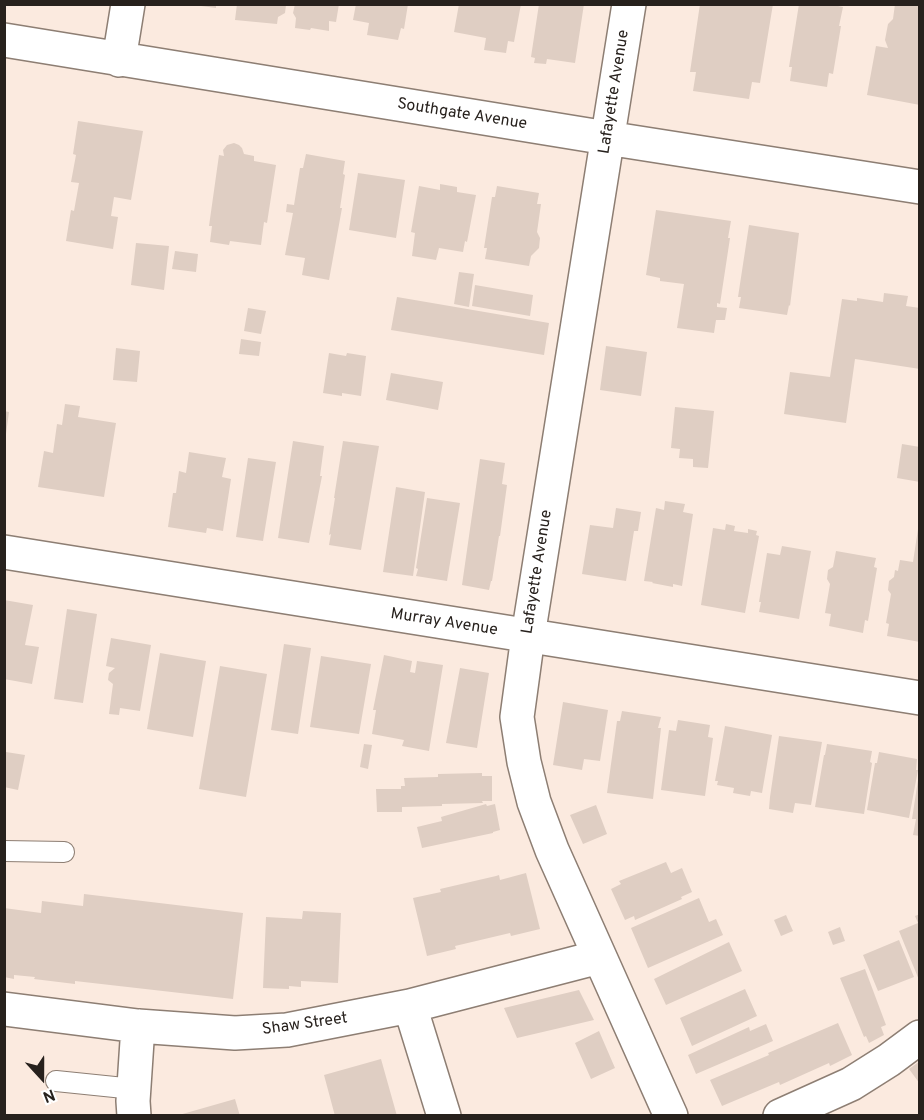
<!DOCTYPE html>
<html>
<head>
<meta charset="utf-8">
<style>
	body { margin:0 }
	#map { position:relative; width:924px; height:1120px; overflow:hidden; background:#fbeadf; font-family:Overpass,sans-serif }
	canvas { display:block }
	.frame { position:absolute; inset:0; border:6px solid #27211d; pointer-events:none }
	.north { position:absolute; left:12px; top:1048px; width:60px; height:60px; -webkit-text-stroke:4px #fff; paint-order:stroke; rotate:159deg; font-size:16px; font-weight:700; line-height:24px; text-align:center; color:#27211d }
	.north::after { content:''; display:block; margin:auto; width:21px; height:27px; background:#27211d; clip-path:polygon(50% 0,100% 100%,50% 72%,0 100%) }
</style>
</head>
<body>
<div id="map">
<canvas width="924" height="1120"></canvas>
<div class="frame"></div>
<div class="north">N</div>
</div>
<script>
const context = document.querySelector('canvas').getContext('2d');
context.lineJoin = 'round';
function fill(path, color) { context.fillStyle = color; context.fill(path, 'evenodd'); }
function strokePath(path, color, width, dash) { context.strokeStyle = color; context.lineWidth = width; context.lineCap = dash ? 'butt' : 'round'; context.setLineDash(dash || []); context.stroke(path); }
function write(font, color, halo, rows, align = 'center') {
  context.font = font + ' Overpass,sans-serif'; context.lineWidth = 6; context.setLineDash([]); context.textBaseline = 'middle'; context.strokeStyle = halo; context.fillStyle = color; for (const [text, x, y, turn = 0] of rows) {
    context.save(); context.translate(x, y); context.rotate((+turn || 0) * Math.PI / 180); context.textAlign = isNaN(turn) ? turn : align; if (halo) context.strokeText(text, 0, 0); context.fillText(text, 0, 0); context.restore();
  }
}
const building = new Path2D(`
	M201,4H216V8L201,6Z
	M237,4H285L286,5L285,13L278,17L277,24L235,20Z
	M295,4H339L336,22L329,21V31L311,28L310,30L295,28L296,18L293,13Z
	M356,4H408L404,29L401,28L398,40L367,35L369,23L353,20Z
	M459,4H521L514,42L508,41L506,53L484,50L486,38L454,32Z
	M539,4H584L575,63L547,59L546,64L534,63L535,58L531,57Z
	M700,4H773L760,83L752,82L749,99L693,91L696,72H690Z
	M799,4H828L843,7L839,26H841L833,74L829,73L827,87L790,81L792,67H789Z
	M895,4H920V105L867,95L876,46L888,48L885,40L888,24L893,19Z
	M78,121L143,131L131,200L114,197L111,216L118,217L113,249L66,241L71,210L74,211L79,183L71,182L76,155L73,154Z
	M234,143L239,145L242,148L244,154L254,156V161L276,165L267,223L264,222L261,245L230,241L229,245L210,242L212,226H209L219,155L224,156L223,150L227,145Z
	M306,154L345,161L343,174L345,175L340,208H342L329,280L302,275L305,258L285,255L293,213L286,212L287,204L294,205L300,168H303Z
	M358,173L405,180L396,238L349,230Z
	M440,184L457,187V192L476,195L467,242L465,241L463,252L439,248L436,260L412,256L415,233L411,232L419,186L440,190Z
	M497,186L539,193L537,204H541L537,232L540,238L539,248L531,256L529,266L485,259L487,248H484L492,197H495Z
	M656,210L731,221L728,238H730L720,304L717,303V307L727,308L725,320H716L714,333L677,328L684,284L660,281V278L646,275Z
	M749,225L799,233L790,306L789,305L787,315L739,308L741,297H738Z
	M136,243L169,246L164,290L131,285Z
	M175,251L198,254L196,272L172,269Z
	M459,272L474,274L469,307L454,304Z
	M475,285L533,295L530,316L472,306Z
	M884,293L908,296L906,306L920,308V369L855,359L846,423L784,414L790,372L830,377L842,299L857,301V298L883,302Z
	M397,297L549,323L544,355L391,330Z
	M248,308L266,311L261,334L244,331Z
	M241,339L261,342L259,356L239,354Z
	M606,346L647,352L641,396L600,390Z
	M116,348L140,351L137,382L113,380Z
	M329,353L346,356L347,353L366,356L361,396L342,393V396L323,393Z
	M391,373L443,382L438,410L386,400Z
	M65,404L80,406L78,417L116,423L104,497L38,487L44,451L53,453L57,424L62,425Z
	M675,407L714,411L708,468L693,467V459L679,458L680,449L671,448Z
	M4,411L9,412L6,434H4Z
	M293,441L324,446L320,476H322L309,543L278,538Z
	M343,441L379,446L361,550L329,545L331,534L329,535L335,498H334Z
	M902,444L920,447V482L897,478Z
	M189,452L226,458L222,477L231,479L223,531L207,528L206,533L168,527L173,493H176L179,471L186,473Z
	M248,458L276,462L263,541L236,537Z
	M480,459L505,463L502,484L507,485L500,536H499L492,581H491L489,590L462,585Z
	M396,487L425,492L413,576L383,572Z
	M427,498L460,503L447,581L416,576L418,569L416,568Z
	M665,501L685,504L683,512L693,514L682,586L673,584V587L652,583L653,582L644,581L656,508L664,510Z
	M616,508L641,512L638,531H634L626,581L582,574L590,525L613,528Z
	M726,524L735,526L734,531L748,533V529L757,531L756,535L759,536L745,613L701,605L713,528L725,530Z
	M918,529H920V642L887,636L889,624L886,623L891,594L888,590L889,581L894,577L895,570L898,571L900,560L913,562Z
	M782,546L811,551L799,619L759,612L761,602H759L767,553L780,555Z
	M836,551L876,558L874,567L877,568L868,621L865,620L863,633L829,626L831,614L825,613L830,584L827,579L828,570L833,567Z
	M4,600L33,605L25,645L39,647L32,684L4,679Z
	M67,609L97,614L83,703L54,699Z
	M111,638L151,645L140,711L120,708L119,715L109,714L113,684L108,680L109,673L115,668L106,666Z
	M284,644L311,648L298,734L271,730Z
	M160,653L206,661L193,737L147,729Z
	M384,655L412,661L410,672L415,673L417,661L443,665L429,751L402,746L404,740L372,734L376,710H373Z
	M321,656L371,664L359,734L310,727Z
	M220,666L267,674L246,797L199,789Z
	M460,668L489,673L477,748L446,743Z
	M563,702L608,710L600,761L584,759L582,770L553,765Z
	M622,711L661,717L658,728H661L653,799L607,793L617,721H620Z
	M678,720L710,725L708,737L713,738L705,796L661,790L669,730L676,731Z
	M725,726L772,735L762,793L751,791L750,796L733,793L734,788L717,785L718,781H715Z
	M779,736L822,742L811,805L795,803L793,813L769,809L770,797Z
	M364,744L372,745L368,769L360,767Z
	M827,744L872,751L870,762L872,763L864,814L815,807L824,755H825Z
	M6,752L25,755L18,790L4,787V760Z
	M879,752L917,759L916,770H918L909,818L867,810L875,763H877Z
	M482,773V776H492V801H482L483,803L442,804V806L402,807V812H377L376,789H401V786H405L404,778L438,777V774Z
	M918,780H920V836L913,835L916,819H912Z
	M486,804L487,806L495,804L500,830L493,832V833L422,848L417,827L442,821L441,817Z
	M596,805L607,834L583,844L570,815Z
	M666,862L671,873L682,868L692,892L681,897L682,899L635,920L634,916L625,920L611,889L621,884L619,881Z
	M526,873L540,929L511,936L510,933L455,946L456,949L427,956L413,898L441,892L440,889L496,876L499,875L500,880Z
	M84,894L243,913L233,999L75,981V984L34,979L35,977L14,975V979L4,977V908L41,913L42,901L83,906Z
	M699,898L709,922L716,919L723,935L648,968L631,928Z
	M303,911L341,913L338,983L301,981V987L289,986V989L263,988L266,917L302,919Z
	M920,914V980H919L899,931L918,923L915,916Z
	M786,915L793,931L781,936L774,920Z
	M840,927L845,941L833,945L828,932Z
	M899,940L914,977L878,991L863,955Z
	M729,942L742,971L666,1005L654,979Z
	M865,969L886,1025L881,1027L884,1035L869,1043L866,1036L864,1037L840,978Z
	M745,989L757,1016L692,1046L680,1018Z
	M579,990L594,1020L517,1038L504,1008Z
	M838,1023L852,1055L830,1066L829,1063L780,1085L779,1082L722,1106L710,1080L769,1055L768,1053Z
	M766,1024L773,1041L696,1074L688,1055L749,1027L750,1031Z
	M599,1031L615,1068L591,1079L575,1043Z
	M381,1059L397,1116H335L324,1075Z
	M920,1061V1084L909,1069Z
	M235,1099L240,1116H179V1115Z`);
const lane = new Path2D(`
	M4,851L64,852
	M56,1081L134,1089`);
const street = new Path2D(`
	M629,4L528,636L517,717L524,762L534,802L552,850L671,1116
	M4,40L607,138L920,187
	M119,60L128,4
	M4,552L920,698
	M410,1006L444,1116
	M4,1009L138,1026L235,1033L287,1030L410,1006L599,957
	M134,1116L133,1101L138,1026
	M780,1116L851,1084L889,1060L920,1037`);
const streetNames = [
	["Lafayette Avenue",615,92,-81],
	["Southgate Avenue",462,115,9],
	["Lafayette Avenue",538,572,-81],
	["Murray Avenue",444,623,9],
	["Shaw Street",305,1025,-8]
];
fill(building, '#dfcec3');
strokePath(lane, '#8d7e73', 22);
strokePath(street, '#8d7e73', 36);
strokePath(lane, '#fff', 20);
strokePath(street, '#fff', 33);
write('16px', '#27211d', '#fff', streetNames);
</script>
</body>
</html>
